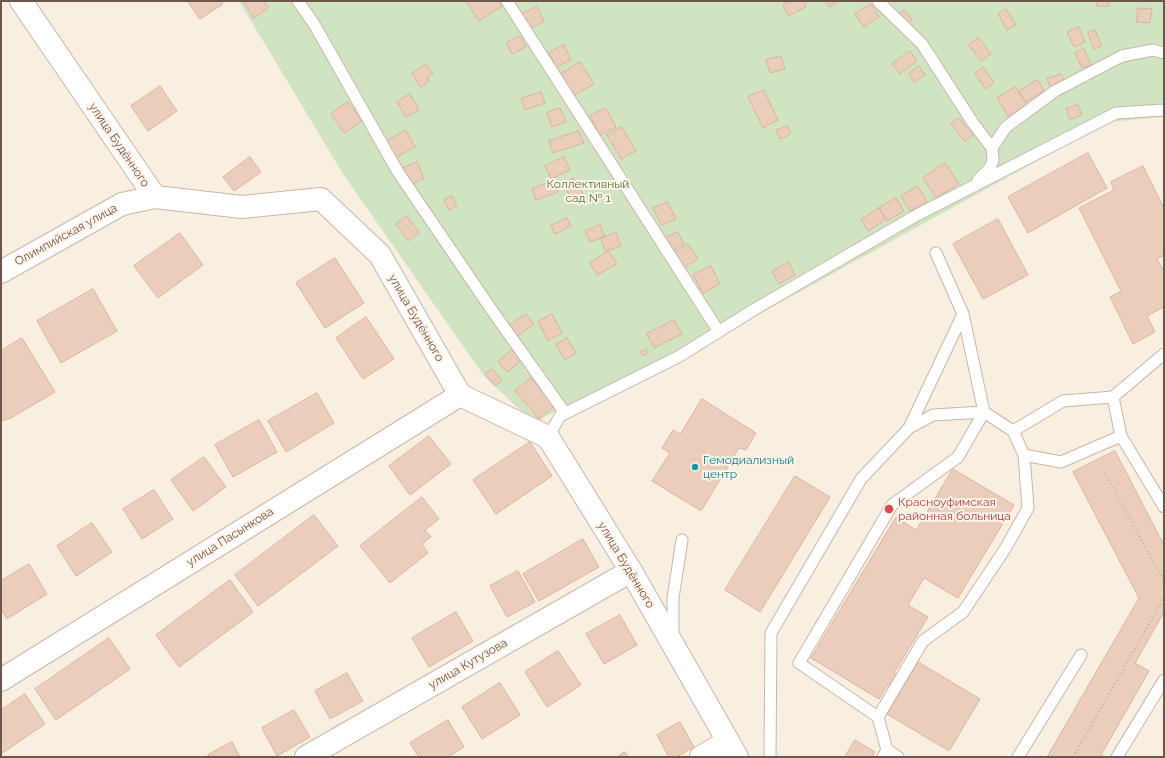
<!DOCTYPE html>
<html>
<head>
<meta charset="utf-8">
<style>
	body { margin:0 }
	#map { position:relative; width:1165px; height:758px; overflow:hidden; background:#f9efe1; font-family:Raleway,sans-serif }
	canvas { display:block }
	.frame { position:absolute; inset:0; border:2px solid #6d564b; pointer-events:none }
</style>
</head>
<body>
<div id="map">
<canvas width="1165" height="758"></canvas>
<div class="frame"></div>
</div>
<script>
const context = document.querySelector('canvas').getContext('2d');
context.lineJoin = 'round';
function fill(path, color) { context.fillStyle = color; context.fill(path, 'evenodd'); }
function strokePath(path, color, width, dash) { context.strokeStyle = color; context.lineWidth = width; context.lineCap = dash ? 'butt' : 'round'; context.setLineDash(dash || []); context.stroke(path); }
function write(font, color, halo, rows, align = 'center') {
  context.font = font + ' Raleway,sans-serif'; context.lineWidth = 4; context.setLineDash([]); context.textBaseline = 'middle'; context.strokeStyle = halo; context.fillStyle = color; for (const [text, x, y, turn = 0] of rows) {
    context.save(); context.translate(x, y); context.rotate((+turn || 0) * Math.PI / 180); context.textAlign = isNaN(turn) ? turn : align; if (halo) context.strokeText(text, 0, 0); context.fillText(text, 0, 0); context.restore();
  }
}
const green = new Path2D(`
	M239,1H1164V117L1108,122L565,421L556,411L534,423L484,376L343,174Z`);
const building = new Path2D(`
	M188,1H221L223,4L200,19Z
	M243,1H264L268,8L254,18Z
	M467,1H499L502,6L479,21Z
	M791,1H803L806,7L788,16L783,5Z
	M825,1H837L830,7Z
	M1097,1H1109V6H1097Z
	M871,4L879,17L864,27L855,14Z
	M537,7L544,21L529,29L522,14Z
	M1138,8L1152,9L1150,23L1137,22Z
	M1006,9L1016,25L1007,30L998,14Z
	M905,10L912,20L904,25L898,14Z
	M1079,27L1085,42L1074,47L1067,32Z
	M1095,30L1102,46L1094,49L1088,33Z
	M520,36L526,47L512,54L506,43Z
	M979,38L991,54L981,61L969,45Z
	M564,45L571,60L556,67L549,53Z
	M1084,49L1091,65L1082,68L1075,53Z
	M910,51L917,61L900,74L892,64Z
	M781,56L785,69L770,73L766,60Z
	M580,62L594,84L574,95L561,74Z
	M426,64L433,74L427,77L429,81L421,87L412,74Z
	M919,66L925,75L914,82L909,74Z
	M983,67L994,83L986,89L975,74Z
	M1061,74L1065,84L1051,89L1047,79Z
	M1038,80L1044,91L1025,102L1019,91Z
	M160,86L177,111L148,131L131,106Z
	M1016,87L1027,105L1008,116L997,98Z
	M764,90L778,120L763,128L748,97Z
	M541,92L545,103L525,110L521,99Z
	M410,94L419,110L406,117L397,102Z
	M348,102L362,121L344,133L331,114Z
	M1078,105L1082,115L1070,120L1066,109Z
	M560,108L566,122L552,127L547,113Z
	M606,108L616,127L600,135L590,116Z
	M959,118L973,135L965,142L951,124Z
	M788,126L791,134L780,139L776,130Z
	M622,127L636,151L621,159L607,135Z
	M406,130L415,147L395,158L385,142Z
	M579,131L584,143L553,153L549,141Z
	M1088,153L1107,188L1028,233L1008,197Z
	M250,157L261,172L234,191L223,177Z
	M564,157L570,170L551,179L545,166Z
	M417,162L424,179L410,185L403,168Z
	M945,163L959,184L936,198L923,178Z
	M1143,166L1164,208V255L1157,259L1163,270H1164V307L1147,316L1155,332L1133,344L1110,297L1121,291L1079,208L1114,190L1111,182Z
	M574,178L583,194L572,200L563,184Z
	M553,181L558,192L536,200L532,189Z
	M918,186L927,202L910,211L901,196Z
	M452,196L457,206L449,210L444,200Z
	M896,198L904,211L887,221L879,208Z
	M668,202L676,219L661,225L653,208Z
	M879,208L886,219L868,231L861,220Z
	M407,216L419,233L408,241L396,224Z
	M567,218L571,226L555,234L551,226Z
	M998,219L1028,275L983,299L953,244Z
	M600,225L605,237L590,242L585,231Z
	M678,232L684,244L671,252L664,239Z
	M180,233L203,265L158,298L134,266Z
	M616,233L621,246L605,251L601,238Z
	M688,244L698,259L683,268L674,254Z
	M609,251L617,264L597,275L590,263Z
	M335,258L364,303L325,328L296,283Z
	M789,262L795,275L779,284L772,271Z
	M711,266L720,284L703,293L693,275Z
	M93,289L117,331L61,363L37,321Z
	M526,314L534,324L516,337L509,326Z
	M552,314L562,333L548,341L538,322Z
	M366,317L394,359L363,379L336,338Z
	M674,320L682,334L654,348L647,334Z
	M22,338L55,392L11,418L1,421V351Z
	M567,338L576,353L565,360L556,345Z
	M646,349L648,353L643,356L641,352Z
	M512,350L521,361L507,372L498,362Z
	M492,369L502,380L495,386L485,374Z
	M531,378L554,406L539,419L515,391Z
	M317,393L334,423L286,452L268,421Z
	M702,399L756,433L746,450L739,448L701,511L652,481L670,453L662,448L673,430L680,434Z
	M259,420L277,452L233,477L215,445Z
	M429,436L451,464L410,495L389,466Z
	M530,442L552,476L496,514L473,480Z
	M1115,451L1164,545V612L1135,663L1149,671L1101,755L1105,757H1047L1139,598L1073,472Z
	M204,457L226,487L193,511L171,480Z
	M953,469L1014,505L958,598L924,578L908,605L928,617L894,673L907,681L918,662L980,699L949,751L887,714L901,691L888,684L879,699L811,658L896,517L916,530Z
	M795,476L830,497L760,612L725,590Z
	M154,490L173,519L142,539L123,509Z
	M422,497L439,519L425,530L431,537L422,544L428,553L390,583L360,546Z
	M314,515L338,546L258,606L235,575Z
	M92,523L112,552L76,576L57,546Z
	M583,539L599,567L539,601L523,574Z
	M29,564L47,594L7,619L1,609V581Z
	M518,571L535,602L507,617L490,586Z
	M230,580L253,612L179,667L156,635Z
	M456,612L473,641L429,667L412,638Z
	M620,615L637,645L604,664L586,634Z
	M109,638L130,669L56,720L35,689Z
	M558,651L581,685L547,707L525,672Z
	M347,673L363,701L330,719L315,691Z
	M500,683L520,715L482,739L462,707Z
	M25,694L45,724L1,754V710Z
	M294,710L310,737L277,756L262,728Z
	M448,720L464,747L448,757H419L410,743Z
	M680,722L694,747L677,757H669L657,735Z
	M855,740L875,752L872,757H845Z
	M232,742L240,757H209L208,755Z
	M625,752L628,757H617Z`);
const path = new Path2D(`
	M1105,473L1164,581
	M1044,757H1049
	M1073,757L1164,598`);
const service = new Path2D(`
	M298,1L314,24L398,172L491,309L565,413
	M507,1L719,332
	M878,1L922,44L973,123L992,148L993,160L990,168L978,180
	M992,148L1006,127L1055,91L1122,56L1153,50L1164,53
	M1113,397L1121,436
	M909,428L963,314L936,253
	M1013,431L1063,401L1113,397L1164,354
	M548,437L560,416L678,357L755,309L917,215L1116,113L1164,110
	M1024,455L1061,462L1121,436L1164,507
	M673,637V598L682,540
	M878,717L799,663L892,505L958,457L984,412L963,314
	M887,750L898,757
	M770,757L771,633L861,479L909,428L933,415L984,412L1013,431L1024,455L1028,508L1005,549L963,612L923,641L878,717L887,750L883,757
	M1018,757L1081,655
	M1117,757L1164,680`);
const minor = new Path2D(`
	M1,272L122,204L155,197L21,1
	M1,680L460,395
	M306,757L631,571
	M701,757L728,741`);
const tertiary = new Path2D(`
	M155,197L242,207L321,199L380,255L460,395L548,437L631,571L737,757`);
const markers = [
	[695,467,4,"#0f9aa8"],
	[889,509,5,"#e0444e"]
];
const streetNames = [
	["улица Будённого",119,145,56],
	["Олимпийская улица",66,235,-29],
	["улица Будённого",416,318,60],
	["улица Пасынкова",230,537,-32],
	["улица Будённого",626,565,59],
	["улица Кутузова",468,664,-30]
];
const parkNames = [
	["Коллективный",588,184],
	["сад № 1",588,198]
];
const cultureNames = [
	["Гемодиализный",703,460],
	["центр",703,474]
];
const healthNames = [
	["Красноуфимская",898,502],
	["районная больница",898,516]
];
fill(green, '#d1e4c2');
fill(building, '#ebcdbc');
strokePath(building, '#dcb39e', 1);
strokePath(service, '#c8b6aa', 13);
strokePath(minor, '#c8b6aa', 24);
strokePath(tertiary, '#c8b6aa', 24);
strokePath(path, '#d0b0a0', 2.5, [1, 3]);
strokePath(service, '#fff', 11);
strokePath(minor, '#fff', 22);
strokePath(tertiary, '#fff', 22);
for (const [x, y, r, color] of markers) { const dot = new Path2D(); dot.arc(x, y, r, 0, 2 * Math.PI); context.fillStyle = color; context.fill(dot); strokePath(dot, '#fdf3e7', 1.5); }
write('12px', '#6d564b', '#fdf3e7', streetNames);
write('12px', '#587847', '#fdf3e7', parkNames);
write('12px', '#0d838f', '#fdf3e7', cultureNames, 'left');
write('12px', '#be3a42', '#fdf3e7', healthNames, 'left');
</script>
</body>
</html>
